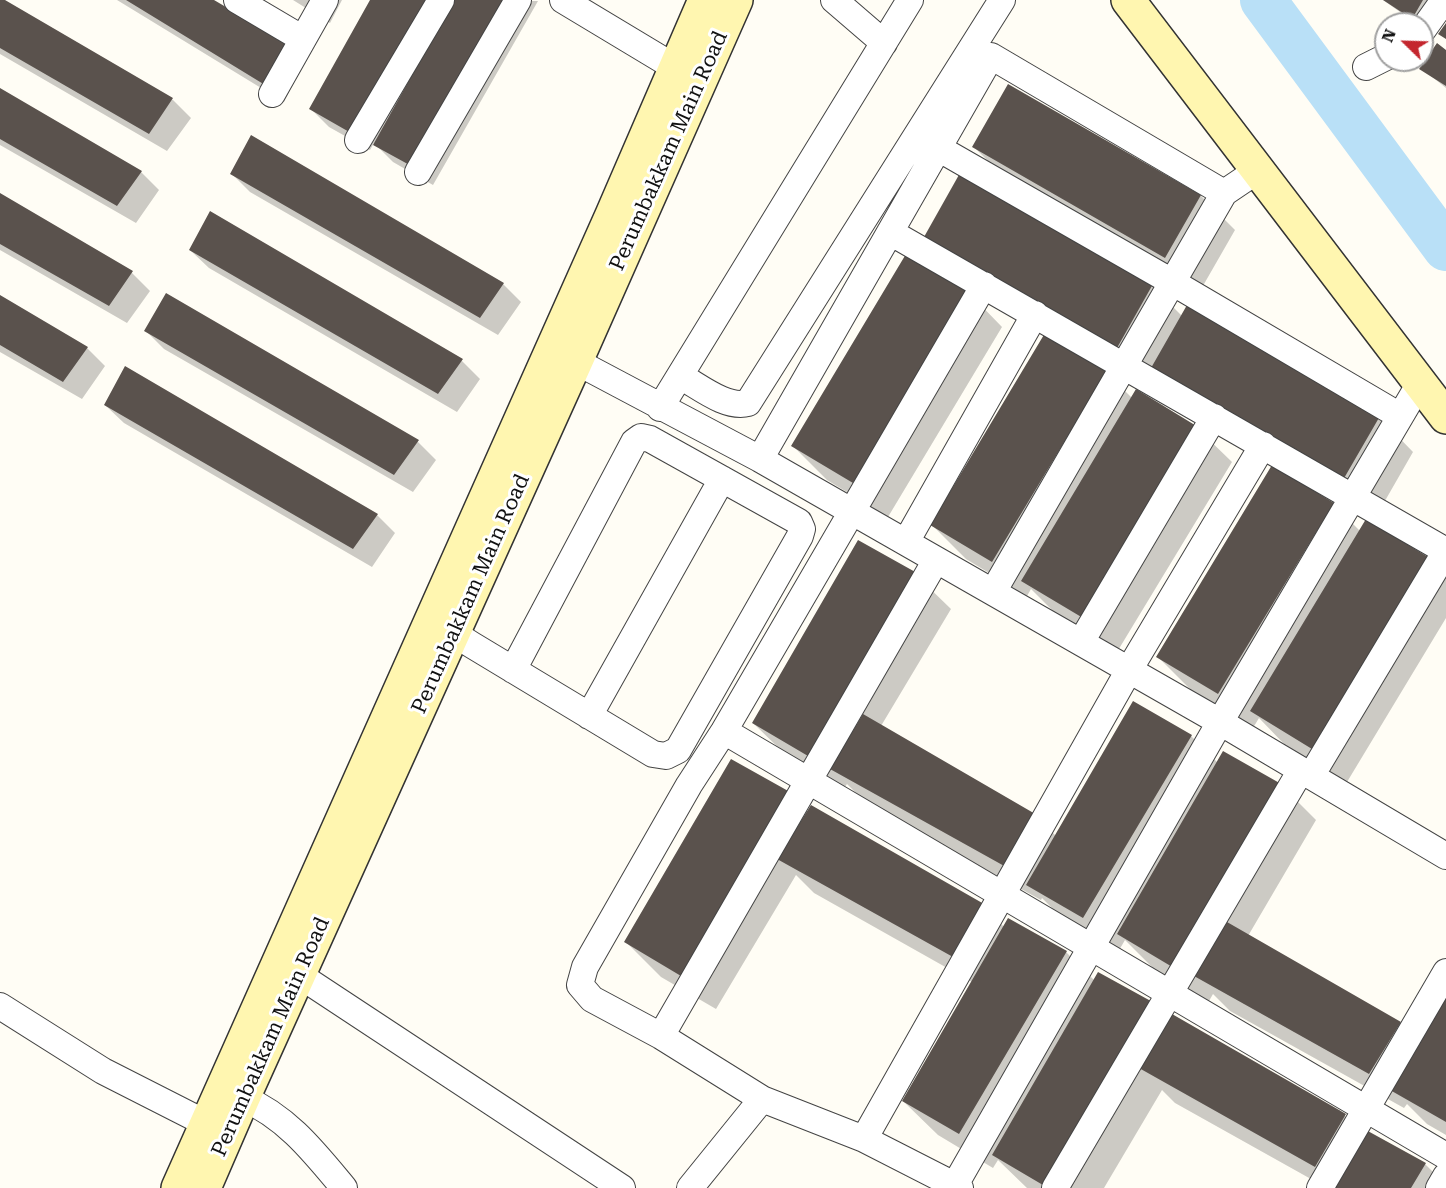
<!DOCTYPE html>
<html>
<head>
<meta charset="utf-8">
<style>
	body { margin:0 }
	#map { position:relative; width:1446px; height:1188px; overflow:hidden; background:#fffdf5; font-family:"Roboto Serif",serif }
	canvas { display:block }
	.north { position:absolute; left:1374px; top:12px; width:60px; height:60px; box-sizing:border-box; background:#fff; border:2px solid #a0a0a0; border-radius:50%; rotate:293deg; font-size:16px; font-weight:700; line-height:24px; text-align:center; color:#111 }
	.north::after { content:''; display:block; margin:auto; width:21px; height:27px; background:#c4262e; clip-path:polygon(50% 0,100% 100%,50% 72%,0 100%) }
</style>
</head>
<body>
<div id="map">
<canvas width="1446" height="1188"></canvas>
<div class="north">N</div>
</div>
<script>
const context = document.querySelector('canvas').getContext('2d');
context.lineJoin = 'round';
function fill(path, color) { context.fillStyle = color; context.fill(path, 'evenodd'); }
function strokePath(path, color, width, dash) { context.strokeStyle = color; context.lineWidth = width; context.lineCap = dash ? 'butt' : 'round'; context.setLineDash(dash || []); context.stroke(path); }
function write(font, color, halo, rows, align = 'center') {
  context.font = font + ' "Roboto Serif",serif'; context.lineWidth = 6; context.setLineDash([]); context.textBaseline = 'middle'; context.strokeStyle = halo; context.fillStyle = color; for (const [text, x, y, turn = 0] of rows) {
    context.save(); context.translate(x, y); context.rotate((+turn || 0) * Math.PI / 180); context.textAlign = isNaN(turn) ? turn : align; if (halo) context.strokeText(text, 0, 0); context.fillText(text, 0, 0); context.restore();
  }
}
const shadow = new Path2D(`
	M0,0L173,100L191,118L167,151L0,54Z
	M117,0H211L304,62L284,102Z
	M293,0H342L330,23Z
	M372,0L538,1L433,185L393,162L374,143L370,150L329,127L311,109Z
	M1383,0H1431L1417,24Z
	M1446,52V88L1421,68Z
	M1009,86L1201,196L1235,230L1200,291L1008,181L974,147Z
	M0,90L141,172L159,190L136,223L0,145Z
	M252,137L503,284L521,302L498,335L250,192L232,174Z
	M961,175L1152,286L1182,316L1379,417L1413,452L1378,513L960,271Z
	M0,195L132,273L150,291L127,323L0,250Z
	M211,213L462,361L480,379L457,412L209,268L190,250Z
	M968,292L1002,327L888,517L827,480L793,446Z
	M0,297L87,348L105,366L82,399L0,352Z
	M146,331L418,442L436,460L413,492L164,349Z
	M1106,372L1132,398L1197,428L1232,462L1117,652L1057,615L1031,589L1027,596L966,559L932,525Z
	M105,405L377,515L395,533L372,567L124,423Z
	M1333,504L1360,531L1427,558L1446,577V618L1347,782L1286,746L1259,718L1253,728L1192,691L1158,657Z
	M916,575L951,609L881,726L1036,816L1056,836L1191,736L1218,763L1282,786L1316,820L1248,936L1400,1024L1419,1043L1446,996V1135L1427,1124L1407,1104L1404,1108L1230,1011L1213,994L1209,1001L1153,968L1125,940L1118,952L1063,919L1042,898L1041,900L866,803L847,784L843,790L788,757L753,723Z
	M789,793L808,812L983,905L1004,927L1066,952L1095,981L1345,1116L1365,1136L1367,1132L1425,1164L1446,1185V1188H1327L1175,1103L1162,1090L1104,1188H1027L998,1160L993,1168L938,1135L903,1101L972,982L814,893L796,875L716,1009L661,977L626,942Z`);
const river = new Path2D(`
	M1263,0L1446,248`);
const building = new Path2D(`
	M0,0H5L173,98L149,134L0,48Z
	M126,0H214L287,43L265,85Z
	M370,0H426L351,133L309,109Z
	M454,0H510L415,168L373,145Z
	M1383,0H1423L1412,19Z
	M1446,23V39L1438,34Z
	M1437,43L1446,50V86L1419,69Z
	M1008,84L1201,195L1165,258L972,147Z
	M0,88L142,171L117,206L0,139Z
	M251,135L504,283L480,318L230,174Z
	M960,173L1153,284L1117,348L924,237Z
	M0,193L133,271L109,306L0,244Z
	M210,211L463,359L438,394L189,250Z
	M906,254L969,291L853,483L791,446Z
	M166,293L419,440L394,475L144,331Z
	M0,295L88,347L63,382L0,345Z
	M1187,305L1380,416L1343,480L1151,368Z
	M1045,333L1107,371L992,562L930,525Z
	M125,366L378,514L353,549L104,405Z
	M1136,389L1198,427L1083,618L1021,581Z
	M1272,465L1334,503L1218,694L1156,657Z
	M1366,519L1428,557L1312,749L1250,711Z
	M858,540L917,573L808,756L752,723Z
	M1133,701L1192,735L1083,918L1026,885Z
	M863,714L1037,815L1006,867L830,769Z
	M1223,751L1283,785L1174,968L1117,934Z
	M731,759L790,792L681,976L624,942Z
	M811,805L984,904L953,957L777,859Z
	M1008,918L1067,951L959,1134L902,1101Z
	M1227,922L1401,1022L1369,1074L1194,976Z
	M1098,972L1158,1005L1048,1188L992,1155Z
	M1446,993V1122L1390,1090Z
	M1172,1014L1346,1114L1315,1167L1139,1068Z
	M1366,1130L1426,1163L1411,1188H1333Z`);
const street = new Path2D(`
	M237,0L303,39
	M563,0L691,77
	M834,0L884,43
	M1422,31L1444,0
	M1366,67L1386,57
	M272,94L325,0
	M358,140L441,0
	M938,148L1172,282L1400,416
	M418,172L518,0
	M890,232L1446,551
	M560,353L760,459L1220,722L1446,856
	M680,376C699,386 726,409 748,403L1002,0
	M660,408L910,0
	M760,459L991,56L1224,193
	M906,542L1035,314
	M993,592L1224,193L1258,170
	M453,633L472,645L653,754L666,756L678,750L800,536L802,529L799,522L650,439L641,437L634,442L513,670
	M1081,642L1214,417
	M589,716L722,479
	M724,731L1446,1156
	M1311,776L1446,551
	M299,975L622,1188
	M0,1006L103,1071L221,1131
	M661,1036L936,560
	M243,1098C287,1117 314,1152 344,1188
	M864,1139L1129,670L1263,445
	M955,1185L1220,722L1420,383
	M690,1188L762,1099
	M960,1188L864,1139L762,1099L661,1036L592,999L580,985L585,967L689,785L724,731L984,285
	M1055,1188L1301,770
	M1320,1188L1446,972
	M1439,1188L1446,1176`);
const secondary = new Path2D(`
	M1128,0L1446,417
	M178,1188L612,215L705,0
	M204,1188L243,1098L576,361L736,0`);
const streetNames = [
	["Perumbakkam Main Road",669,151,-66],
	["Perumbakkam Main Road",471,594,-66],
	["Perumbakkam Main Road",271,1037,-66]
];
fill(shadow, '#0003');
strokePath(river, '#b9e0f7', 46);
fill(building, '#5a524d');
strokePath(street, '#444', 28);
strokePath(secondary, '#333', 36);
strokePath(street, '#fff', 26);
strokePath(secondary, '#fff6b0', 33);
write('21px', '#111', '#fff', streetNames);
</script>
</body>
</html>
